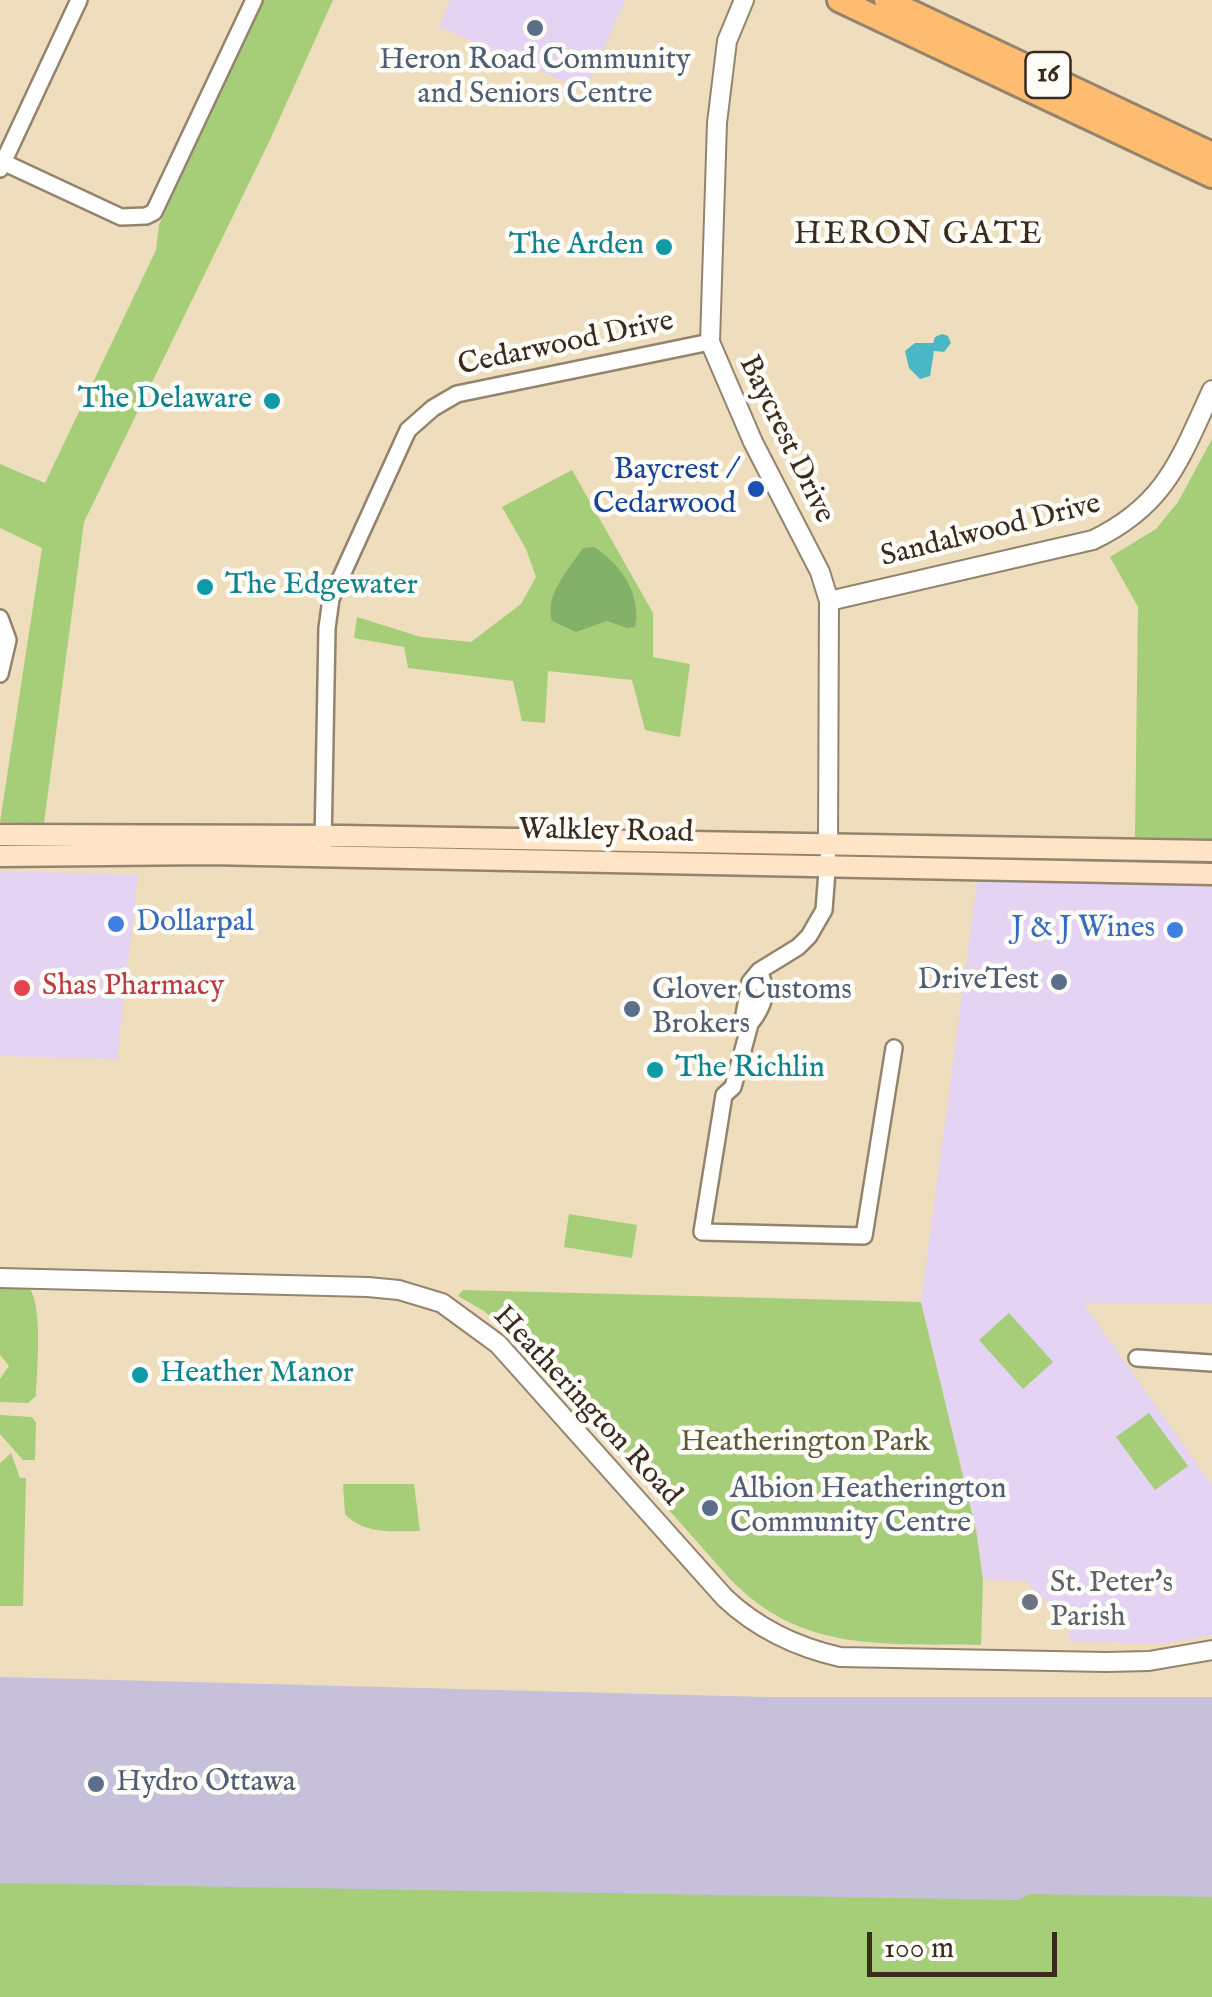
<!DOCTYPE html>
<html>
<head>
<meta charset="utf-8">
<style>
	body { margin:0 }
	#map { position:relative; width:1212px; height:1997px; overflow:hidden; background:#eedebe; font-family:"IM FELL English",serif }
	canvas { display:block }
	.scale { position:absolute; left:867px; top:1932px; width:190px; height:45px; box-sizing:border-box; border:5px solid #3b2a1e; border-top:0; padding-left:12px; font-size:30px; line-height:35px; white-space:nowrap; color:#3b2a1e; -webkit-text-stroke:8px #fdfcf7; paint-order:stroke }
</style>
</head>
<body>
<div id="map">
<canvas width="1212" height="1997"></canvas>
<div class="scale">100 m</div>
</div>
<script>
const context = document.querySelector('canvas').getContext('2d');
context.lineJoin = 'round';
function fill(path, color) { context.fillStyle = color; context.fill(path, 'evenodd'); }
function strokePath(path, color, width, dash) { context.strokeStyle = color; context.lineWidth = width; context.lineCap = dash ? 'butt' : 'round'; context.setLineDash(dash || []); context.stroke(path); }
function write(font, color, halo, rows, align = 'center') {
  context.font = font + ' "IM FELL English",serif'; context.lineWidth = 9; context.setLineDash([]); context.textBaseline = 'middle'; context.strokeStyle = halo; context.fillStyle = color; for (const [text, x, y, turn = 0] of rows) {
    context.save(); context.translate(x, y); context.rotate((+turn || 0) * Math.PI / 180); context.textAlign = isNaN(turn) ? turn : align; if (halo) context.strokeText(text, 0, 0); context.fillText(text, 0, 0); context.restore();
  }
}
const built = new Path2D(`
	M450,0H625L586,91L439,27Z
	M0,871L138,875L117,1059L0,1056Z
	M978,875L1212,882V1303H1083L1212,1485V1635L1161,1644L1070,1641V1619L1060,1608L1056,1611L1026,1581L983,1580L976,1530L921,1302Z`);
const industrial = new Path2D(`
	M0,1677L765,1697H1212V1907L0,1892Z`);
const green = new Path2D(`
	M264,0H333L269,142L84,522L44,823L0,822L42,548L0,528V464L45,483L156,250L159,225Z
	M1212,439V839L1135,837L1138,607L1110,557L1156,529L1178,502Z
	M572,470L653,613V657L690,664L680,737L645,730L632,680L548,671L545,723L522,721L513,681L408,668L404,647L354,638L357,617L421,637L471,642L521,604L536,577L526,549L502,507Z
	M569,1214L637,1225L632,1258L564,1247Z
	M0,1287L29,1288C43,1304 37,1372 36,1396L28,1403L0,1402V1379L9,1366L0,1355Z
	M463,1290L921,1302L976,1530L983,1580L981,1645C885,1643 802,1654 730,1579L520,1342L484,1311L458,1296Z
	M1009,1313L1053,1362L1023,1389L979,1340Z
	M1149,1413L1188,1466L1155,1490L1116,1437Z
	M0,1415L32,1417L36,1422L35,1460H23L0,1434Z
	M11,1453L20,1478H26L23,1606H0V1463Z
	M343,1484H414L420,1531C394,1531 364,1535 345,1514Z
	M0,1883L1018,1900L1029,1894L1212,1897V1997H0Z`);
const forest = new Path2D(`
	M594,547C621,564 642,595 635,627L627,628L607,621L576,632L552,621C544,595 569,569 583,548Z`);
const water = new Path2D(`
	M942,334L948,336L951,343L944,352L934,351L930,376L920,379L909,368L905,351L915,343H933L935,337Z`);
const minor = new Path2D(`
	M3,162L121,217L146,216L154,212L254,0
	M0,169L79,0
	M0,618L8,640L0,674
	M323,845L327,628L331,599L408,430L433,408L457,394L710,342
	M759,971C769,992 764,1006 750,1024L744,1015L750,982L759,971L798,947L809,936L824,910L828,858
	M750,1024L733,1087L724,1095L702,1232L864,1236L894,1048
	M1137,1358L1212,1363`);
const tertiary = new Path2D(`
	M744,0L727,41L717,123L710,342L753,442L820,572L829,601L828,844
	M829,601L1093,540C1166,505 1180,459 1212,390
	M0,1278L368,1287L399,1290L442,1303L498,1344L725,1598C758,1629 796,1647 840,1657L1106,1662L1149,1661L1212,1650`);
const secondary = new Path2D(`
	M0,835L343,836L1212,851
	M0,856L209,854L1212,874`);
const primary = new Path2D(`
	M839,0L1212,176
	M886,0L1212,154`);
const markers = [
	[535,28,10,"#5c6f8a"],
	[664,247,10,"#0f9aa8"],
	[272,401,10,"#0f9aa8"],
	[756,489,10,"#1a4fb4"],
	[205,587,10,"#0f9aa8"],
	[116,924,10,"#3f7fe0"],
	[1175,930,10,"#3f7fe0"],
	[1059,982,10,"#5c6f8a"],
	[22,988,10,"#e0444e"],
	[632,1009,10,"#5c6f8a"],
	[655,1070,10,"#0f9aa8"],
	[140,1375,10,"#0f9aa8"],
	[710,1508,10,"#5c6f8a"],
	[1030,1602,10,"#6b7280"],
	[96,1784,10,"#5c6f8a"]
];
const shields = [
	[1048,75,45]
];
const shieldNames = [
	["16",1048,75]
];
const serviceNames = [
	["Heron Road Community",535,62,"center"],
	["and Seniors Centre",535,96,"center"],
	["DriveTest",1039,982,"right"],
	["Glover Customs",652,992],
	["Brokers",652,1026],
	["Albion Heatherington",730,1491],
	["Community Centre",730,1525],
	["Hydro Ottawa",116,1784]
];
const cultureNames = [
	["The Arden",644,247,"right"],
	["The Delaware",252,401,"right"],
	["The Edgewater",225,587],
	["The Richlin",675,1070],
	["Heather Manor",160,1375]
];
const streetNames = [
	["Cedarwood Drive",566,345,-12],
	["Baycrest Drive",785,440,64],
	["Sandalwood Drive",991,532,-14],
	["Walkley Road",606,833,1],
	["Heatherington Road",586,1407,47]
];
const transitNames = [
	["Baycrest /",736,472],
	["Cedarwood",736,506]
];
const shopNames = [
	["Dollarpal",136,924],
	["J & J Wines",1155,930,"right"]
];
const healthNames = [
	["Shas Pharmacy",42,988]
];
const parkNames = [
	["Heatherington Park",805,1444]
];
const worshipNames = [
	["St. Peter's",1050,1585],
	["Parish",1050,1619]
];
const neighbourhoodNames = [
	["HERON GATE",919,236]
];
fill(built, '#e4d3f2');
fill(industrial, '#c6c0da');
fill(green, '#a6ce79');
fill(forest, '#84b169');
fill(water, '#4ab7c6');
strokePath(minor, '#94846e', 20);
strokePath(tertiary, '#94846e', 22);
strokePath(secondary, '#94846e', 25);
strokePath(primary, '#94846e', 28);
strokePath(minor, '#fff', 15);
strokePath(tertiary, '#fff', 18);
strokePath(secondary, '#ffe4c6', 20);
strokePath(primary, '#febc70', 22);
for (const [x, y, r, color] of markers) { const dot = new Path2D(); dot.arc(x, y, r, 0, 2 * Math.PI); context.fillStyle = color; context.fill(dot); strokePath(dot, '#fdfcf7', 4); }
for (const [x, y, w] of shields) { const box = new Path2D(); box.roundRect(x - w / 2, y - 23, w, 46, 8); context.fillStyle = '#fdfcf7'; context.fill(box); strokePath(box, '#3b2a1e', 2.5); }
write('bold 28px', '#3b2a1e', null, shieldNames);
write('30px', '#4e5e75', '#fdfcf7', serviceNames, 'left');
write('30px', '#0d838f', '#fdfcf7', cultureNames, 'left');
write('30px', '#3b2a1e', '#fdfcf7', streetNames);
write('30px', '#164399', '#fdfcf7', transitNames, 'right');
write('30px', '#366cbe', '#fdfcf7', shopNames, 'left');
write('30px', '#be3a42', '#fdfcf7', healthNames, 'left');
write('30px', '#5b5b39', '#fdfcf7', parkNames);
write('30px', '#5b616d', '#fdfcf7', worshipNames, 'left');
context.letterSpacing = '2.5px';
write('32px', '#3b2a1e', '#fdfcf7', neighbourhoodNames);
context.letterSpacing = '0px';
</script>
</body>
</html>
